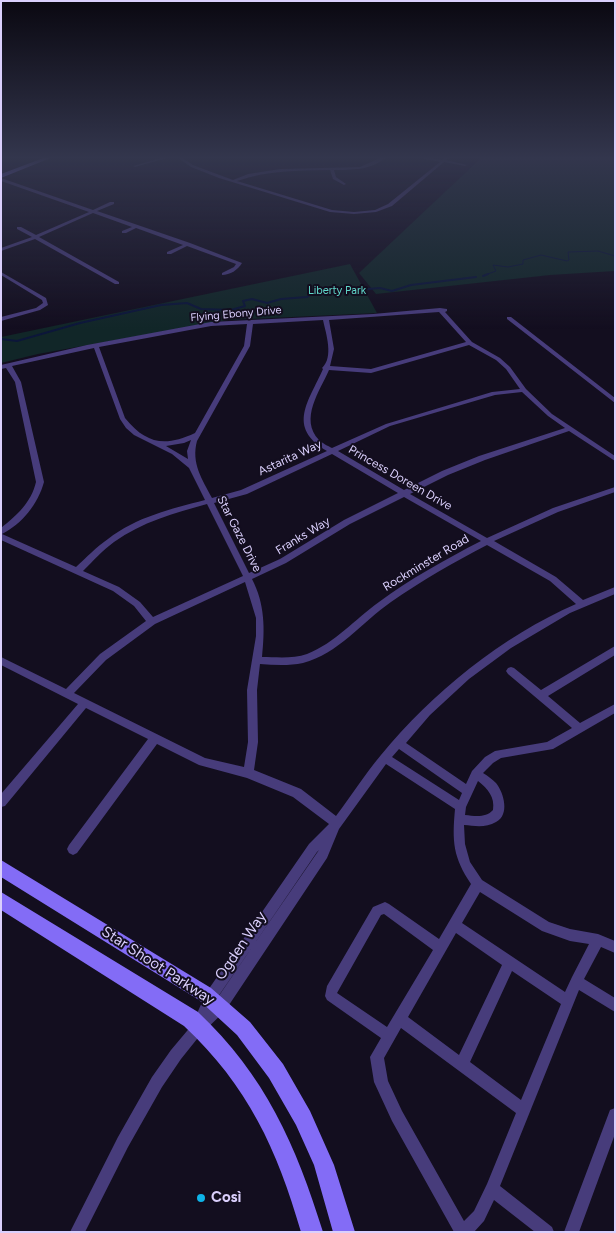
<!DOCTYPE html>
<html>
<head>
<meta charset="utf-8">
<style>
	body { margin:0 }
	#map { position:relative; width:616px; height:1233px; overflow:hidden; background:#130e1f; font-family:Figtree,sans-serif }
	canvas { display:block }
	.frame { position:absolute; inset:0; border:2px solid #dacffc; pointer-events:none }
</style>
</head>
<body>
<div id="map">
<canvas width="616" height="1233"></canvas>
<div class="frame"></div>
</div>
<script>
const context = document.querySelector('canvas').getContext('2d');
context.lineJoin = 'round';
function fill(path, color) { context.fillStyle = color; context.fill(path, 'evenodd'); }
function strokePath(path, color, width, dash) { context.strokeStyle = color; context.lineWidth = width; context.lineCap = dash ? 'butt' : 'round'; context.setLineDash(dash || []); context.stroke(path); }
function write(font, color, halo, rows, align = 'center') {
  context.font = font + ' Figtree,sans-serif'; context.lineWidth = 4; context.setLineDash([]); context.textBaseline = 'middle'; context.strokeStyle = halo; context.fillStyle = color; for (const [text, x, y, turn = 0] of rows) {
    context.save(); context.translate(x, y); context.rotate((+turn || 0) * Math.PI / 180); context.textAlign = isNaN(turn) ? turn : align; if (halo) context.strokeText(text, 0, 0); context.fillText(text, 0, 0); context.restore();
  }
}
const green = new Path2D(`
	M482,157H615V271L550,275L376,294L359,273Z
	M350,264L377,313L228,320L38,354L1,363V337Z`);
const streamFar1 = new Path2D(`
	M485,275L496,271L493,265L508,267L523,264V260L541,255L567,261L569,260L568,252L598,251L615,256`);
const stream = new Path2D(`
	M483,276L488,274
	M1,339L17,341L80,323L161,305L187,303L201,309L231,310L245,306L243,301L252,299L267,303L281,299L307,297L314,292L326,295L333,292L380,288L392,291L411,285L476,277`);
const street = new Path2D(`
	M165,157H170L135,167L133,166Z
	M177,157H181L193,165L233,180L248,174L280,169L360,167L382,157H386C373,170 352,170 334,170L336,177L346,184L344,185L333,179L330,170C298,171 268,170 237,181L332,210L354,212L375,210L388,204L440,162L421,158L419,157L442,160L446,157H450L446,160L467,165L465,166L444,162L392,206L376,212L354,214L330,212L219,178L191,167Z
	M1,178L93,210L110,202H114V204L97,211L190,243L242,263C238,270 230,275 222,275V273L234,267L236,264L187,246L171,254H167V252L183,245L136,228L126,233H122V231L132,227L93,213L39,237L119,282V284H115L35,239L1,251V248L32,237L17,229V227H21L36,235L89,212L1,181Z
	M1,272L46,298L48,305L40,310L1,321V317L36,308L43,303L42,300L1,275Z
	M440,308L447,309V311L445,312L472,342L500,358L510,367L526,389L552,414L615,456V461L569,431L485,460L448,475L410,494L487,538L553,508L615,487V492L558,512L494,541L556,577L583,600L615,587V594L570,613L511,648L469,679L430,715L406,743L466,784L472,771L485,757L495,751L547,742L572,728L508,674L506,671L508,668L511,667L514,668L541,690L615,646V655L548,696L580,723L615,704V713L553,749L501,758L493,763L483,773C488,776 492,779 496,783C504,793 510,815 496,822C486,828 475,826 464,825L465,844L470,862L482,880L549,922L570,929L598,934L615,941V953L601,947L584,979L615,998V1012L579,990L500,1186L552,1227L554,1232H535L494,1200L484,1221L474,1232H454L392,1121L374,1082L370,1057L381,1038L327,1000L325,996L327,986L373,907L385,902L389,904L439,939L471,884C453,857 452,842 455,809L386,764L339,829L327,858L225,1011L201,1034L181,1059L162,1087L128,1147L85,1232H70L118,1137L152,1077L171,1050L192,1025L206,993L309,844L329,824L293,797L247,778L199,765L157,744L77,853L73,855L69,853L67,849L69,845L148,739L86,708L5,806L1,807V794L78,704L1,665V657L66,689L100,654L146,621L134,606L113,591L1,540V528C17,515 31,503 36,482L15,382L6,368L1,369V365L87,345L211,322L373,314ZM439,312L466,342L371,369L330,366L334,349L329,320ZM323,320C326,334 334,357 322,368L323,369C309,401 286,427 327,451L241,490L212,498C202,479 191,463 197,441L250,346L253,324ZM247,324L244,346L195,433C165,447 146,444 125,418L99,347L211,326ZM469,345L496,360L506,369L520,389L492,392L386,424L332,448C328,446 322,443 319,440C299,419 320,391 329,370L371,373ZM94,348L120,419L126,428L134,435L172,454L189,468L205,500C171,509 136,517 108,539C96,547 86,558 76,567L2,534C22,524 38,504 44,482L21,382L12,366ZM522,392L548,416L565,428L479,456L442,471L404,490L338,451L390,426L495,395ZM191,440L187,451L188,459L166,446L184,443ZM332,454L398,493L344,520L280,559L249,573L214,503L247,494ZM404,497L481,541C446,559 410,579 379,602C355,619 335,643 307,654C293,659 276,657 262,657C265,629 265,604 252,579L286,563L350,524ZM207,504L243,576L153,617L140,602L119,587L83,571C93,561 103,550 114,542C142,522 174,513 207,504ZM487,545L550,581L576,604C502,636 432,693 381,755C365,774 351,796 336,816L301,789L254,770L258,742L257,690L260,664C274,665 289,666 303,663C338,654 362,622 391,602C421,581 454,562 487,545ZM245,582L256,618V636L247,690L248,742L244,767L205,758L74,693L106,660L155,624ZM399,749L462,793L459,800L392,757ZM478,781C488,789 495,797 493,810C486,818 475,816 465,815L466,807ZM319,850L215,1001L214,1003L317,852ZM480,892L542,931L570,941L589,944L572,977L565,992L462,923ZM384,914L433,950L387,1027L337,993L381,915ZM456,933L502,965L459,1055L408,1017ZM512,971L561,1004L521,1100L470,1062ZM401,1028L516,1113L487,1184L474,1211L464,1221L402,1111L388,1081L384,1058Z
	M507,317H511L615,398V403L507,319Z
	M615,1108V1134L579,1232H564L610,1110Z`);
const secondary = new Path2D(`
	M46,157H53L1,178V174Z
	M1,860L211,988L250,1022L283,1064L310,1111L334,1165L355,1232H333L314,1165L296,1125L269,1078L237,1035L199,1000L1,877Z
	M1,892L198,1012C265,1075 296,1145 323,1232H301C277,1149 248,1086 184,1026L1,910Z`);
const markers = [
	[201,1198,5,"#0eb3e8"]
];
const farParknames = [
	["Liberty Park",337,291]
];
const farStreetnames = [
	["Flying Ebony Drive",236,314,-5]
];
const streetNames = [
	["Astarita Way",290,458,-25],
	["Princess Doreen Drive",400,478,30],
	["Star Gaze Drive",239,534,63],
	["Franks Way",303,536,-31],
	["Rockminster Road",426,563,-31]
];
const nearStreetnames = [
	["Ogden Way",241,946,-56],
	["Star Shoot Parkway",158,966,33]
];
const nearPoinames = [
	["Così",211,1198]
];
fill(green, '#112628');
strokePath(streamFar1, '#0c163a', 1);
strokePath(stream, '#0c163a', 2);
fill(street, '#473c7b');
fill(secondary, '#836cf6');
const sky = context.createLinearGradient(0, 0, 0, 329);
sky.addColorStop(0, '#0a0811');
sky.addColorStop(0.48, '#33364d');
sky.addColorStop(1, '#33364d00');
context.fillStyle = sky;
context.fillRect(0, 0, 616, 329);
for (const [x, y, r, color] of markers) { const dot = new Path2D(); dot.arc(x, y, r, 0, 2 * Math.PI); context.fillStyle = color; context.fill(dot); strokePath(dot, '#130e1f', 2); }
write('11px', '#60d7ca', '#130e1f', farParknames);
write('11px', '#dacffc', '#130e1f', farStreetnames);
write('12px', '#dacffc', '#130e1f', streetNames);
write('15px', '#dacffc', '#130e1f', nearStreetnames);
write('bold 15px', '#dacffc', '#130e1f', nearPoinames, 'left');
</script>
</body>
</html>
